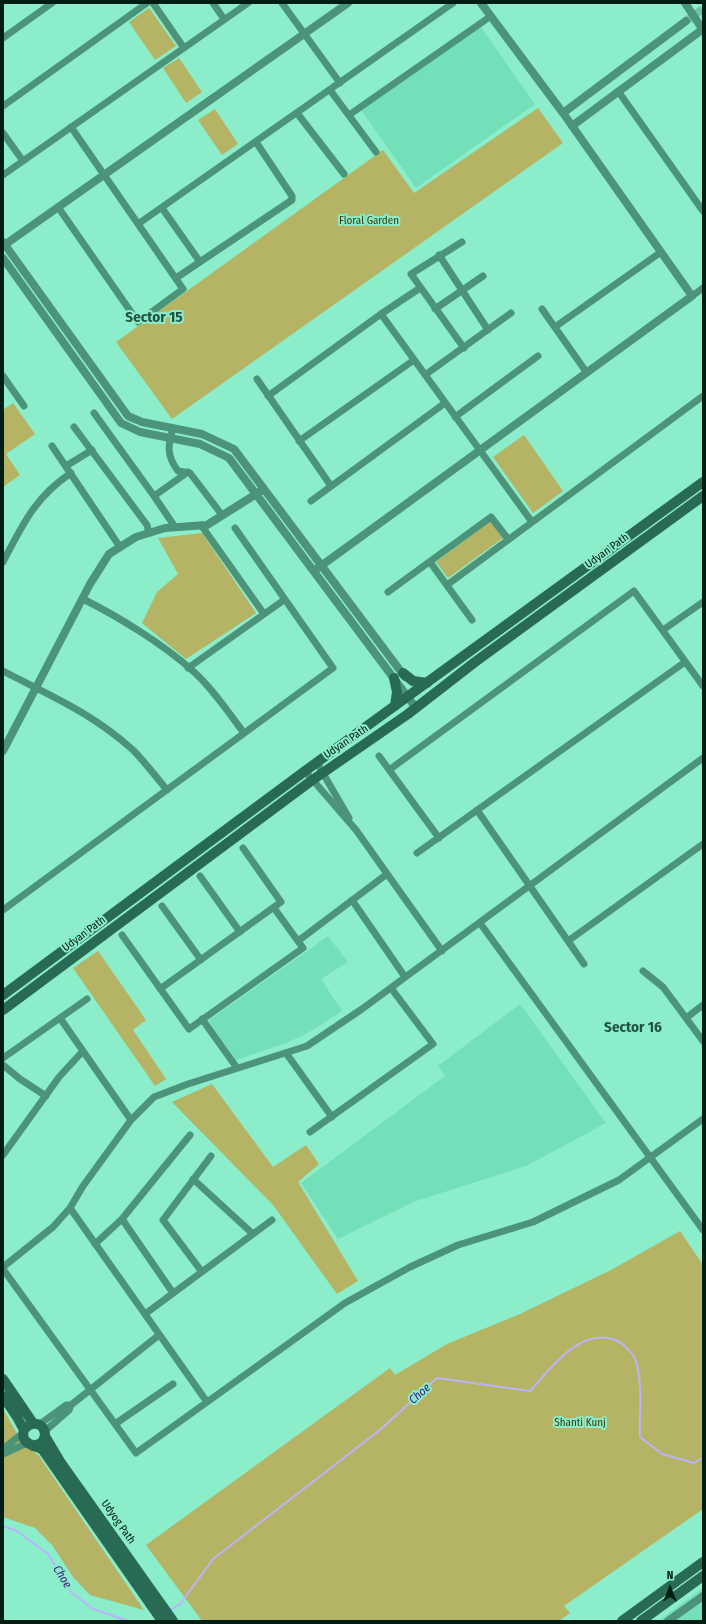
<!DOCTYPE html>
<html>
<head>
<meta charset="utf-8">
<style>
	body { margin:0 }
	#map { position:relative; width:706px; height:1624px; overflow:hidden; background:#8bedc9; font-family:"Fira Sans Condensed",sans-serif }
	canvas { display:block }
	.frame { position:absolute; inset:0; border:4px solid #001d13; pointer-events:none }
	.north { position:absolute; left:650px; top:1568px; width:40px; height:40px; -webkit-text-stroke:3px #8bedc9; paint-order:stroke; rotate:0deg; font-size:11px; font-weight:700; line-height:16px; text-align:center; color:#001d13 }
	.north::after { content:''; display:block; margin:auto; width:14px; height:18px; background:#001d13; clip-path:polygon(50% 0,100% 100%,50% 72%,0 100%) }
</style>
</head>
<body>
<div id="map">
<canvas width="706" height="1624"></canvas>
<div class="frame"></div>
<div class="north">N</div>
</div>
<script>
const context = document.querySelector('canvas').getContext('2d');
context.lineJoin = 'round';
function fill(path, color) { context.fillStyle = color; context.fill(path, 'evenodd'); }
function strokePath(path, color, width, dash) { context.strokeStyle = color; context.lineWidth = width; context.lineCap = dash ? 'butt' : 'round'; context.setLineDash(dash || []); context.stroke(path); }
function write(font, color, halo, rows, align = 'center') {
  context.font = font + ' "Fira Sans Condensed",sans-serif'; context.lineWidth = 4; context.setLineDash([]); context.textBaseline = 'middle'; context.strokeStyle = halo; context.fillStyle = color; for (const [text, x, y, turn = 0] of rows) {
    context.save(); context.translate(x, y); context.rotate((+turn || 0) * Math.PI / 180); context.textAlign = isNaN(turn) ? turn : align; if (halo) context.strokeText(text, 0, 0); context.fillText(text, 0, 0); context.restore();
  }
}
const built = new Path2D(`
	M480,26L535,104L416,188L361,110Z
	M328,936L348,962L321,979L342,1011L313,1030L289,1042L236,1060L208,1021Z
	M520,1004L606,1123L526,1166L413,1202L338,1239L301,1183L445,1076L438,1066Z
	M703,1588V1621H658Z`);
const green = new Path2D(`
	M149,8L176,46L155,60L129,22Z
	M179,58L202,92L186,103L163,68Z
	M538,108L563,143L172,419L116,342L383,150L414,193Z
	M215,109L238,144L222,155L198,120Z
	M13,403L35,434L6,454L20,475L3,487V410Z
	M524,435L563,491L533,513L493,457Z
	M491,521L503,538L448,578L436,562Z
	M202,533L256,613L186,659L142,623L157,592L178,574L158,538Z
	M98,951L146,1020L133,1030L166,1079L155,1086L73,968Z
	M212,1084L273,1167L306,1145L319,1164L298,1182L358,1281L337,1294L273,1205L172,1102Z
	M680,1231L703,1265V1509L564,1606L570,1613L559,1621H202L146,1545L390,1368L395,1375L447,1344L520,1314L611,1270Z
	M3,1409L19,1437L39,1456L144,1610L90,1595L73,1577L52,1545L35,1528L3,1517Z`);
const stream = new Path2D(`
	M3,1526L17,1531L48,1554L71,1592L93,1609L128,1621
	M170,1610L180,1604L213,1559L381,1429L437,1378L530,1391C551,1368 580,1327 615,1340C623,1343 633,1353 636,1361C643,1385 639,1412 640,1437L662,1454L694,1463L703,1458`);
const tertiaryTunnel = new Path2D(`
	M686,21L703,9`);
const minor = new Path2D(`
	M153,3L184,48
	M213,3L224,19
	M282,3L340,83
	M3,38L52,3
	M330,90L376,152
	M618,91L703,211
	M3,106L147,3
	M297,113L344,174
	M349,115L491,16
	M3,133L23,161
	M3,175L248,3
	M58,207L138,322L183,289L71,127
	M162,208L200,262
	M138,224L453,3
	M462,242L411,274L464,348
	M439,255L488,330
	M176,278L292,200V196L256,142
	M692,296L703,288
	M435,309L483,276
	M542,309L587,373
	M381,314L532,522
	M555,327L661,252
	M425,375L511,313
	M3,376L24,406
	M257,379L331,486
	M268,396L381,314L420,288
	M94,413L154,496
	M455,417L538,356
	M74,427L147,525L149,533
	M173,428C168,445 166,455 178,471L190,473L222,515
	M299,441L414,360
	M52,446L120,547
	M66,466L92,450
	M311,501L445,403
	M201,525L264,614
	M175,527L154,496L188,472
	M3,562C23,524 35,497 71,473
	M430,562L472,620
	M447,585L703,396
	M388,592L491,517L508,539
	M83,599C119,617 163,644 193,671C213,689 228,712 244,733
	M663,630L703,602
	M188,668L284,600
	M3,671C51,696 92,713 133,750C145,762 156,777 167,790
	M379,756L439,838
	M317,763L349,818
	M389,770L634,591L703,686
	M305,771L356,830L442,951
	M477,810L584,964
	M417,853L685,662
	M200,876L240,932
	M352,900L405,977
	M162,906L201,960
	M3,910L333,668L235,528
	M480,923L703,1230
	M122,935L189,1029L303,948L274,908
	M298,941L387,874
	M568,941L703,844
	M643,971L663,987L703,1041
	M160,989L281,902L243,848
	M60,1018L131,1120
	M686,1018L703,1005
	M202,1019L237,1068
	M286,1053L332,1117
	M3,1058L87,999
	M3,1065L20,1079L46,1096
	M310,1132L433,1044L391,988
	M3,1155L59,1077L83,1051
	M193,1179L253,1234
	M70,1208L207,1402
	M122,1219L173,1293
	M95,1244L122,1219L190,1135
	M3,1267L53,1227L70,1208L83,1186L131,1120L154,1097L188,1084L307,1046L362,1009L703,758
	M3,1269L136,1453L345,1303L410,1267L458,1245L533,1222L619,1180L703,1119
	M202,1272L163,1220L211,1156
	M145,1314L272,1220
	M40,1424L66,1405H71
	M115,1424L173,1384
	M45,1431L69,1410L71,1405L159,1335
	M3,1449L23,1433
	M3,1454L27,1443`);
const tertiary = new Path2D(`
	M685,3L703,30
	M563,113L686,21
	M572,126L703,29
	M3,242L128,416L142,422L202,434L234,449L405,677
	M3,246L348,3
	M3,258L121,423L140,432L200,444L229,458L416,708
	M314,571L692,296L563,113L481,3
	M3,751L90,584L109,554L136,537L165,528L207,525L261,491
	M668,1621L703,1596`);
const secondary = new Path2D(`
	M403,673L413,681L427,683
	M394,678L397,692L395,706
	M3,995L305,771L703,482
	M3,1010L311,781L408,714L475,662L703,496
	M3,1379L33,1423
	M3,1396L17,1417L24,1430
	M45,1436L61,1463L173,1621
	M33,1446L42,1443L45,1436C45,1422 31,1420 24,1430C20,1443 32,1445 42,1449L162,1621
	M622,1621L703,1562
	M641,1621L703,1576`);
const parkNames = [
	["Floral Garden",369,221],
	["Shanti Kunj",580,1423]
];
const streetNames = [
	["Udyan Path",607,551,-36],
	["Udyan Path",346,742,-34],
	["Udyan Path",84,934,-37],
	["Udyog Path",118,1522,55]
];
const waterNames = [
	["Choe",420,1394,-42],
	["Choe",62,1577,58]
];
const districtNames = [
	["Sector 15",154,318],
	["Sector 16",633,1028]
];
fill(built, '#74e0ba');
fill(green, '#b5b464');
strokePath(stream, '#bbb4fc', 2);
strokePath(tertiaryTunnel, '#6fc3a5', 8, [8, 4]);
strokePath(minor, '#4b947a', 7);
strokePath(tertiary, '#4b947a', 8);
strokePath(secondary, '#286a54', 10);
write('11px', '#3a390d', '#8bedc9', parkNames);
write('11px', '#001d13', '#8bedc9', streetNames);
write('italic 12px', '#37187f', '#8bedc9', waterNames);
write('bold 15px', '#1f5442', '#8bedc9', districtNames);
</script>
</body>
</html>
